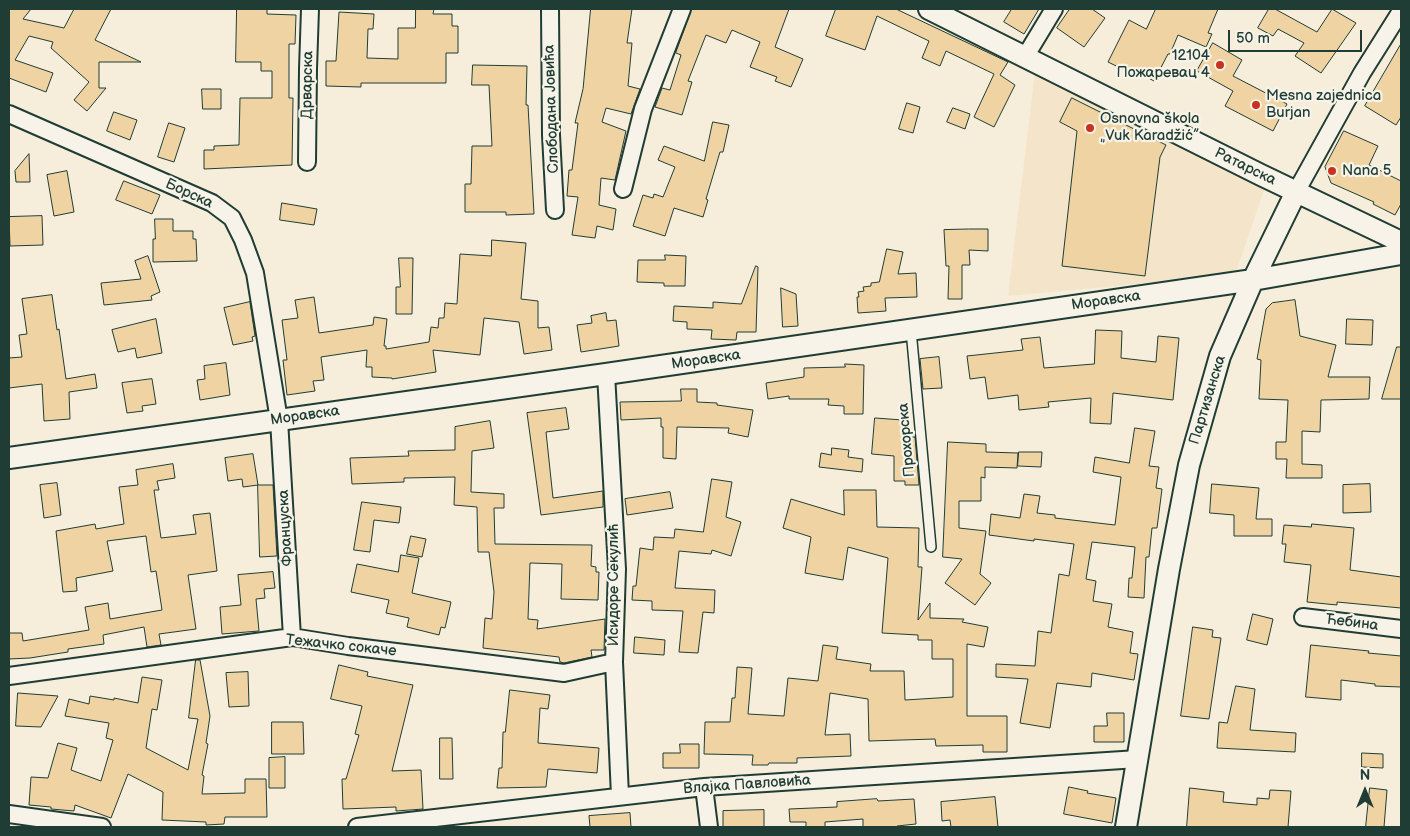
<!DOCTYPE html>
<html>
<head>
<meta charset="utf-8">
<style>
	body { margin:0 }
	#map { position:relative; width:1410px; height:836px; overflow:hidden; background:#f6edda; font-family:"Balsamiq Sans",sans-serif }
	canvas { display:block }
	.frame { position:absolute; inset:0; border:10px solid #1f3d34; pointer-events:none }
	.north { position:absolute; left:1340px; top:766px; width:50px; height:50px; -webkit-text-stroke:4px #f7f3e8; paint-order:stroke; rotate:0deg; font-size:14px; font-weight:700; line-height:20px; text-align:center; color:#1f3d34 }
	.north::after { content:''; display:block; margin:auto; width:18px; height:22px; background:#1f3d34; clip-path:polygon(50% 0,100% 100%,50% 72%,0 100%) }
	.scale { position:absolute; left:1228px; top:30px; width:134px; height:22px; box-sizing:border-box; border:2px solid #1f3d34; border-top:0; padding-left:6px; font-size:15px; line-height:18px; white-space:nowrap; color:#1f3d34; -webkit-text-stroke:4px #f7f3e8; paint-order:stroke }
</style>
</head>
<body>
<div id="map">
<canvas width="1410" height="836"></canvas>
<div class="frame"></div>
<div class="north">N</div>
<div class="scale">50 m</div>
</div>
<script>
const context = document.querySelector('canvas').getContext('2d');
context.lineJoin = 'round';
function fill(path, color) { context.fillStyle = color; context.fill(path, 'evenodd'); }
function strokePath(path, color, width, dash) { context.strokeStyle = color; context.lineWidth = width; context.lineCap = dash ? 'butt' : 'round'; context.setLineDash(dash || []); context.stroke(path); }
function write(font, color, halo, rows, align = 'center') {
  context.font = font + ' "Balsamiq Sans",sans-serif'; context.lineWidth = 4.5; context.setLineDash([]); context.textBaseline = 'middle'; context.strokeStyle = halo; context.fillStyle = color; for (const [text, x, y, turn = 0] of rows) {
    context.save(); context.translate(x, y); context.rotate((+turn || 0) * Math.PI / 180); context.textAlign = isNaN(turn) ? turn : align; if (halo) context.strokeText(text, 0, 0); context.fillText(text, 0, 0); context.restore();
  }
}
const built = new Path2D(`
	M1035,72L1266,184L1235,275L1008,296Z`);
const building = new Path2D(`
	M9,9H31L23,19L64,28L74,9H111L95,40L141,62H99V88H106L87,111L74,100L89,82L51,48L53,42L29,36L15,60L53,73L46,92L9,78Z
	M237,9H267V14L296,15L295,44H289V98H293L292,165L204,169V150H214V146L239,145L240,98H272V71H261V62H236Z
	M416,9H434L433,14H452V26H458V53H446V83H361V87L326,86V61H336L339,12L374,14L373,29H368L367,58L398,59V28H415Z
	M591,9H632L627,43H632L628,86L640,89L631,114L606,108L602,122L626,131L615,180L601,178L599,205L616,209L613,230L597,226L595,238L572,235L578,197L567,196L569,170H572L578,123H575L583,89Z
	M692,9H789L775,47L803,59L791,87L775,81L777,77L750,67L760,42L732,30L726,43L706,35L688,81L692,82L682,115L655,107L662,88L670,90L681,55L676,53Z
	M836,9H896L1008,62L1000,75L1015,85L994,127L974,117L994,74L946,51L940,66L922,58L929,41L877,16L865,50L826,36Z
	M1012,9H1039L1024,34L1004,22Z
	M1070,9H1092L1105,18L1084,47L1057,28Z
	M1156,9H1218L1208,33L1212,34L1206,47L1178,35L1170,54H1168L1154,81L1141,74L1139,77L1108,62L1129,20L1146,29Z
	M1269,9H1275L1317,32L1332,9L1356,23L1321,73L1295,56L1304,43L1278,29L1273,36L1258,28Z
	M1213,43L1242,60L1233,76L1287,104L1273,131L1225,106L1233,91L1197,71Z
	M1401,44V117L1396,125L1365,106Z
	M473,65L527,66L526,105H528L534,214L506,215V212H465V184H471L472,146H492L489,85H472Z
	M202,89H221V109H203Z
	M1072,98L1166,145L1160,157L1145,276L1062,266L1077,131L1060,122Z
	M907,103L920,107L913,133L899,129Z
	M953,108L970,114L965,129L947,122Z
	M114,112L137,120L130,140L107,131Z
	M713,122L729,125L723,152H720L706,199L708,200L703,217L674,208L665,236L633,226L643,195L653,198L654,194L663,197L675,167L658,160L664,146L704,161Z
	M169,123L185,128L174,162L158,157Z
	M1344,131L1378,146L1369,165L1401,181V204L1395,215L1373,204L1374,202L1331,183L1325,167Z
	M29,154L30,182H16L15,171Z
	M67,171L74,212L54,216L47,175Z
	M124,181L160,195L152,214L116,200Z
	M282,203L317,209L314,225L280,220Z
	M42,216L43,245L10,246L9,217Z
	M155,219H173V231H193V239H196L197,261L153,262V239H155Z
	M969,229H988V251L969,250L970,265H962V299H948L949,266H946L944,230Z
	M492,240L526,243L521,299L538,301V328L549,327L552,350L524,354L519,322L484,318L480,355L433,350L436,372L392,379V378L372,377V367H366L367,350L321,357L324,380L313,381L315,391L287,395L283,360H287L282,320L298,318L295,300L314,297L319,333L373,325L374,317L387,319L384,346H386V349L429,342L431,327L438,328L439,318H444L445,303L457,304L460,254L491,256Z
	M887,249L903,252L898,274L916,273L917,297L885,298L886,311L858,313L857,297H859L858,292L864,291L863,287L871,286V283L879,282Z
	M665,255L686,256L685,286H664V283L637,282L638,260H665Z
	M148,256L160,292L151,296L152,300L104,305L101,283L141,279L135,261Z
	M399,258H413L412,314H396V287H400Z
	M756,266L758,267L756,332H737L736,340L711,339L712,330L687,329V322L673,321L674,306L713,308V302L741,304Z
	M781,288L796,294L798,326L783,327Z
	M52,295L57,330L59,329L66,379L95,374L97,388L69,392L70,419L44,421L42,384L9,388V358L22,357L19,335L27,334L22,299Z
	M1295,300L1300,336L1336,345L1328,377H1370L1369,399L1321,400L1320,432L1302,431V464L1322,465V478H1286L1287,459H1276V442H1286L1288,400L1259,399L1261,360L1257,359L1266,309L1272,303Z
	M250,302L255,336L252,337L253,341L233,345L224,308Z
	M606,313L607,321L616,320L619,346L581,352L577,325L592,323L591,316Z
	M156,319L162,353L137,358L135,348L118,352L112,330Z
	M1347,319L1373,320L1372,345L1346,344Z
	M1096,330L1122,331L1121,358L1156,362L1158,336L1179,338L1173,400L1113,393L1111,424L1090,423L1091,398L1048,402L1049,407L1019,410L1018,395L988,399L985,377L970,379L967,356L1023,350L1021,339L1040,337L1044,368L1094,364Z
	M1397,347H1401V399H1382Z
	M939,357L942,388L923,389L920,359Z
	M226,363L230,395L200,400L197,380L205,379L204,366Z
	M845,364L864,365L863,414H844V406L828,405L829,399H789V396L768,399L766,383L804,377V368L845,367Z
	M152,379L156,404L142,406L143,411L127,413L122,383Z
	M681,389H697V402L717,403V405L753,410L748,437L728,433L729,428L677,427L676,459L663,458V427H661V418L621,420L620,402L681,401Z
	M566,408L569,429L546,432L553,498L603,491V507L541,515L527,413Z
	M875,418L903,420L902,437H915L919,485H905V481H894V456L872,454Z
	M490,421L494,448L472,451L471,492L504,494V508H494L495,544L592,545L591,566L596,567V572H599L598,600L561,599L562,564L530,563L528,619L538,620L537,629L605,619L604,650H591L592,657L564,663L560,662L559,657L483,648L485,618L492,619L494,592L489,552H478L477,507L454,505L455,477L404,478V482L352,484L350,458L409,456L408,451L455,450V427Z
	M1135,428L1155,431L1149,466L1159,467L1156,488L1162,489L1157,528H1152L1149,557H1146L1144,598L1128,597L1129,578H1132L1135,547L1092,542L1086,579L1096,581L1093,601L1112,604L1108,627L1133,632L1130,653L1138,654L1134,680L1092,673L1091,687L1057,683L1050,728L1020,723L1028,679L996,677V664L1035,666L1038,631L1051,633L1059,574L1069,576L1074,544L1034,539V541L989,535L991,514L1020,518L1024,494L1040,496L1037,513L1055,515V518L1115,525L1121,477L1093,472L1095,457L1129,463Z
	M948,442L986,444V452L1018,453L1017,468L985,467V478L981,477V501H959V528L986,531L980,574L991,583L975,605L945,583L962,559L943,557Z
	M832,448L849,450L848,457L863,459L862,472L819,467L821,453L831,455Z
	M1019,452H1042L1041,467L1018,466Z
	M253,454L258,485L243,487L242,479L228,481L225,458Z
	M173,464L175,478L157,481L159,490H154L161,538L196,534L193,515L210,513L217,571L188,575L196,629L159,634L161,645L147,647L144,627L103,635L104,644L68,649V652L30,658L9,659V633H22L23,641L89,630L85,607L108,603L110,619L162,610L156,571L151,572L146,536L107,541L113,571L76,578L77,591L63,592L56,531L95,524L96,529L124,524L119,487L138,485L136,470Z
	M712,479L732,482L726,517L741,522L731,556L712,550L711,554L679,551L675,588L715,590L714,613L703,612L698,653L679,652L683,611L652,610V601L632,600L633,586H636L640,548L653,550L654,537L674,538L675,529L703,532Z
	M57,483L61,515L44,518L40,485Z
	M1212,484L1259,488L1256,519H1272V536H1234V515L1210,513Z
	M1370,484L1371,512L1343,513V485Z
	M258,485H273L277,556L260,557Z
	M844,490H876L877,527L919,528L918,567H922L918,620L930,603V618L964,619L962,622L988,627L984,647L967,644V716H1007V752H983V745L936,746L935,739L869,741L868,699L830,693L825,735L850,734L851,756L797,758V763H769L768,765H752L753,755L704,754L705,722H730L732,698H735L737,667L752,668L748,714L784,716L788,678L818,681L823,645L838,647L836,659L871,664L870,671H904L905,700L953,697V659H932V640H918V635L882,633L888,558L848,547L843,580L805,573L811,537L783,528L791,499L844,515Z
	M670,492L673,508L627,515L625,499Z
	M362,502L401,507L399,523L374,520L370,552L354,550Z
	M1312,524L1354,528L1350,570L1401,577V608L1337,602V605L1307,602L1311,565L1284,562L1286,544H1282L1284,525L1311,527Z
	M411,536L426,539L422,557L407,554Z
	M401,555L419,558L412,593L451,602L445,628L441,627L439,635L407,627L409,618L386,613L389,600L351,592L357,564L398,572Z
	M273,572L275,588L264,589L265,598L256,599L259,631L222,634L220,607L241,605L238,575Z
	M1253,614L1273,619L1267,645L1247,640Z
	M1193,627L1213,630L1212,637L1221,638L1209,719L1181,716Z
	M635,637L665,640L664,655L634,653Z
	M1311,645L1369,651L1368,653L1401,656V687L1375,686V684L1341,680V700L1306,697Z
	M196,660H200L210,716L206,743L208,744L202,775L204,776L202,794L245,793V779H266L267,817H225L224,824L206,825V822L162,820L163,792L128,774L111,818L75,805L74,811L51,809V807L29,805L31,777L48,778L58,743L77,748L71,770L101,781L113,740L106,738L109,723L65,716L69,699L89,704L90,696L114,700V698L138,703L142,677L162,680L157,710L152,709L146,748L188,770L198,719L189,718Z
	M339,665L368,672L367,676L413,685L392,771L421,770L423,809L396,811V807L343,809L342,779H346L359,735L355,734L362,706L331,699Z
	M248,672L249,706L229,707L226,673Z
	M1236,686L1255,689L1250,730L1296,733L1295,752L1217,748L1219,722L1227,723Z
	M510,690L550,695L548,709L540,708L538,743L599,748L597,773L548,769L546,787L497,788L499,768H502L503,732H505Z
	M18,693L58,696L41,727L16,726Z
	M1107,713H1124V742H1094V726H1107Z
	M272,722H303L304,754H272Z
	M440,738H452L453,779H440Z
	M680,744H699V768H663V753H680Z
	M1362,753L1383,754V768L1362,767Z
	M285,757V788H269V758Z
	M1069,787L1088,791L1087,793L1116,798L1112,823L1064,814Z
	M1190,788L1224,792L1223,802L1257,805V798L1269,799L1270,790L1291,791L1288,827H1187Z
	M1370,788L1387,790L1384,827H1366Z
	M995,797L998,827H951L950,820L942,821L941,802Z
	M877,799L878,801L914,799L916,824L897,826V827H863V819L825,822V827H806V822H790L789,809L837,807V802Z
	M764,810V827H723V811Z
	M630,813L631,827H590L589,816Z`);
const service = new Path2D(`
	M911,330L931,547`);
const minor = new Path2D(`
	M550,9L551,135L555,210
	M1025,57L1054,9
	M9,114L212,203L232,218L243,240L255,273L279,420L292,637
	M307,162L308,69L310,9
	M623,189L643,109L682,9
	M1296,192L1362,73L1401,11
	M606,374L617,569L614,662L620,796
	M1303,617L1401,629
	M9,676L292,637L348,646L564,673L614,662
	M704,787L709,827
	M9,814L102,827
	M357,827L704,787L1138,759`);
const tertiary = new Path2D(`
	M929,9L1261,175L1401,242
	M9,458L606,374L1253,280L1401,254
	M1126,827L1169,569L1189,465L1220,356L1253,280L1296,192`);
const markers = [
	[1220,65,5,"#c8321e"],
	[1256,105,5,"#c8321e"],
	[1090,128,5,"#c8321e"],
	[1332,171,5,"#c8321e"]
];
const poiNames = [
	["12104",1210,56,"right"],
	["Пожаревац 4",1210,73,"right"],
	["Mesna zajednica",1266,96],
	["Burjan",1266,113],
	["Osnovna škola",1100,119],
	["„Vuk Karadžić”",1100,136],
	["Nana 5",1342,171]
];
const streetNames = [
	["Дрварска",308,85,-89],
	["Слободана Јовића",552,109,-92],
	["Ратарска",1245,167,26],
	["Борска",189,194,25],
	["Моравска",1106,301,-8],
	["Моравска",706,360,-8],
	["Партизанска",1208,400,-73],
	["Моравска",305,416,-8],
	["Прохорска",907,440,-95],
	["Француска",286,528,-93],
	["Исидоре Секулић",614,585,-90],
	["Ћебина",1352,623,7],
	["Тежачко сокаче",341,646,6],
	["Влајка Павловића",747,785,-4]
];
fill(built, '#f4e5ca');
fill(building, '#f0d3a3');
strokePath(building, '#1f3d34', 1);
strokePath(service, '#1f3d34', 12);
strokePath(minor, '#1f3d34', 20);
strokePath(tertiary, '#1f3d34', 24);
strokePath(service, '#f7f3e8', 9);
strokePath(minor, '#f7f3e8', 16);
strokePath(tertiary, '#f7f3e8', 20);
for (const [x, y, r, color] of markers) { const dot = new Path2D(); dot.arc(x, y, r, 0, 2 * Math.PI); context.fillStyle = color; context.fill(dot); strokePath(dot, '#f7f3e8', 2); }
write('15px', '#1f3d34', '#f7f3e8', poiNames, 'left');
write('15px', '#1f3d34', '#f7f3e8', streetNames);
</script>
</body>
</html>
